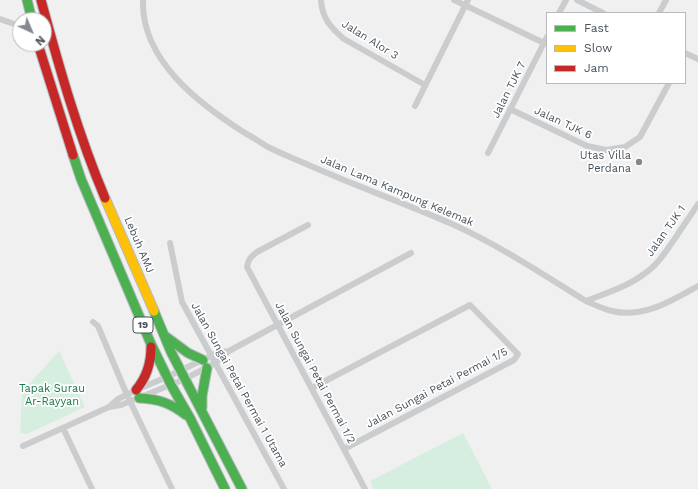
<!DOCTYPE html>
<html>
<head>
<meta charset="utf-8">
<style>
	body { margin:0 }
	#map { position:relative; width:698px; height:489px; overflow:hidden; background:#f0f0f0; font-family:"Work Sans",sans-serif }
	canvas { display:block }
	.legend { position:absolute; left:546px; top:12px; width:140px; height:72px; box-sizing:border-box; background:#fff; border:1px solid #b6babd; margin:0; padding:5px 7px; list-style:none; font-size:12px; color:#48525b }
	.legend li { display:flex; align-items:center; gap:8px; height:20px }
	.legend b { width:20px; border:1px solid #b6babd }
	.north { position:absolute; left:12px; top:12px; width:40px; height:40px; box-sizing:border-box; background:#fff; border:1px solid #b6babd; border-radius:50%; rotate:136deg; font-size:11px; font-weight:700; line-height:16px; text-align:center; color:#48525b }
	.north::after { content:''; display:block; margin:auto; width:14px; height:18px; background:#83898f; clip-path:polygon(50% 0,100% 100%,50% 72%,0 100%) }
</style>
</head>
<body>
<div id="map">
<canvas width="698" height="489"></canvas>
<ul class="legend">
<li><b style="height:5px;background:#4caf50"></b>Fast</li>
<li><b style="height:5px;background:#ffc107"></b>Slow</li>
<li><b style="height:5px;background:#c62828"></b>Jam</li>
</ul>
<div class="north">N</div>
</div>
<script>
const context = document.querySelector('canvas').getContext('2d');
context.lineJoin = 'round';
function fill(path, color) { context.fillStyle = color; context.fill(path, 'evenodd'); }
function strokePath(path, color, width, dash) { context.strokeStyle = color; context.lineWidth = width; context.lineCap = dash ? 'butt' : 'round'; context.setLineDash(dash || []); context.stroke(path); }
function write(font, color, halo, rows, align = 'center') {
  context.font = font + ' "Work Sans",sans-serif'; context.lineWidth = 3.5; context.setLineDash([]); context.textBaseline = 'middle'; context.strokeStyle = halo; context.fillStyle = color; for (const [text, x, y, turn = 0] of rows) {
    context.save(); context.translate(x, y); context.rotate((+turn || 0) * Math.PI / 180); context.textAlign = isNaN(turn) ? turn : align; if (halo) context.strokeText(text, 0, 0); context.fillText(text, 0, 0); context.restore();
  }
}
const green = new Path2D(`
	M59,351L85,407L27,434L20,433L22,392Z
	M463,433L492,489H374L370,481Z`);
const street = new Path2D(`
	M143,0C141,60 199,104 245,133C253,137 261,143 268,147C280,153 292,158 304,163C353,185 404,203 452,224C499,245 542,274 586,301C595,305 603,309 612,311C643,319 673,300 698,286
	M321,0C322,18 331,28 344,39L425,85
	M454,0L544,43
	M577,0L603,13
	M559,13L566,0
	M659,13L666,0
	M0,19L20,26
	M685,53L698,59
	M415,106L468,0
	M510,109L587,146L606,150L625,147L640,137L669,83
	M488,153L547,37
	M308,225L257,252C251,257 248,259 247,267L365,489
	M170,243L182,302L284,489
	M586,301C606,293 627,287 644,274C658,265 666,251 676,237C683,226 691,215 698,204
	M93,322L98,326L127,395L172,489
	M312,388L470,305L518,354L514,360L344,449
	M109,407L121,405L185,379L215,363L222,358L229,351L411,253
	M63,428L92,489
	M23,446L109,407L118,399L136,390L167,377L219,352L229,351`);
const fast = new Path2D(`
	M27,0L32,20
	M73,155L81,179L151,344L171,385L190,418L225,489
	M154,311L171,352L242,489
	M165,336L188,353L203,360
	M139,398C159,399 170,403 186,415
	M202,408V396L207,368`);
const slow = new Path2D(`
	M105,198L154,311`);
const jam = new Path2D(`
	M41,0C59,67 78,134 105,198
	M38,44L73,155
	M136,390C147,377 151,364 151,347`);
const markers = [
	[639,162,4,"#83898f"]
];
const shields = [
	[143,325,20]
];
const shieldNames = [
	["19",143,325]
];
const streetNames = [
	["Jalan Alor 3",370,40,32],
	["Jalan TJK 7",509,90,-63],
	["Jalan TJK 6",563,123,25],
	["Jalan Lama Kampung Kelemak",397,191,23],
	["Jalan TJK 1",666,231,-55],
	["Lebuh AMJ",139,245,67],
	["Jalan Sungai Petai Permai 1/2",315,373,62],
	["Jalan Sungai Petai Permai 1 Utama",239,385,61],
	["Jalan Sungai Petai Permai 1/5",437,388,-28]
];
const poiNames = [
	["Utas Villa",631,156],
	["Perdana",631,169]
];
const parkNames = [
	["Tapak Surau",52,389],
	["Ar-Rayyan",52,402]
];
fill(green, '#d6eedf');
strokePath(fast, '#b5babf', 11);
strokePath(slow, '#b5babf', 11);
strokePath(jam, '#b5babf', 11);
strokePath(street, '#caccce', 6);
strokePath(fast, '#4caf50', 9);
strokePath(slow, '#ffc107', 9);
strokePath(jam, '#c62828', 9);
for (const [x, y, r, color] of markers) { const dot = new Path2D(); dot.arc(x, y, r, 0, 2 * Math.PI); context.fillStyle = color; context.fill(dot); strokePath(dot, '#fff', 1.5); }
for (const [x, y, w] of shields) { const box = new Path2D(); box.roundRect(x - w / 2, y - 8, w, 16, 3); context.fillStyle = '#fff'; context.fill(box); strokePath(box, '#48525b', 1); }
write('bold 10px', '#48525b', null, shieldNames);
write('11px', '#48525b', '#fff', streetNames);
write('11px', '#48525b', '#fff', poiNames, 'right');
write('11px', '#1c794a', '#fff', parkNames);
</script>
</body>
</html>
